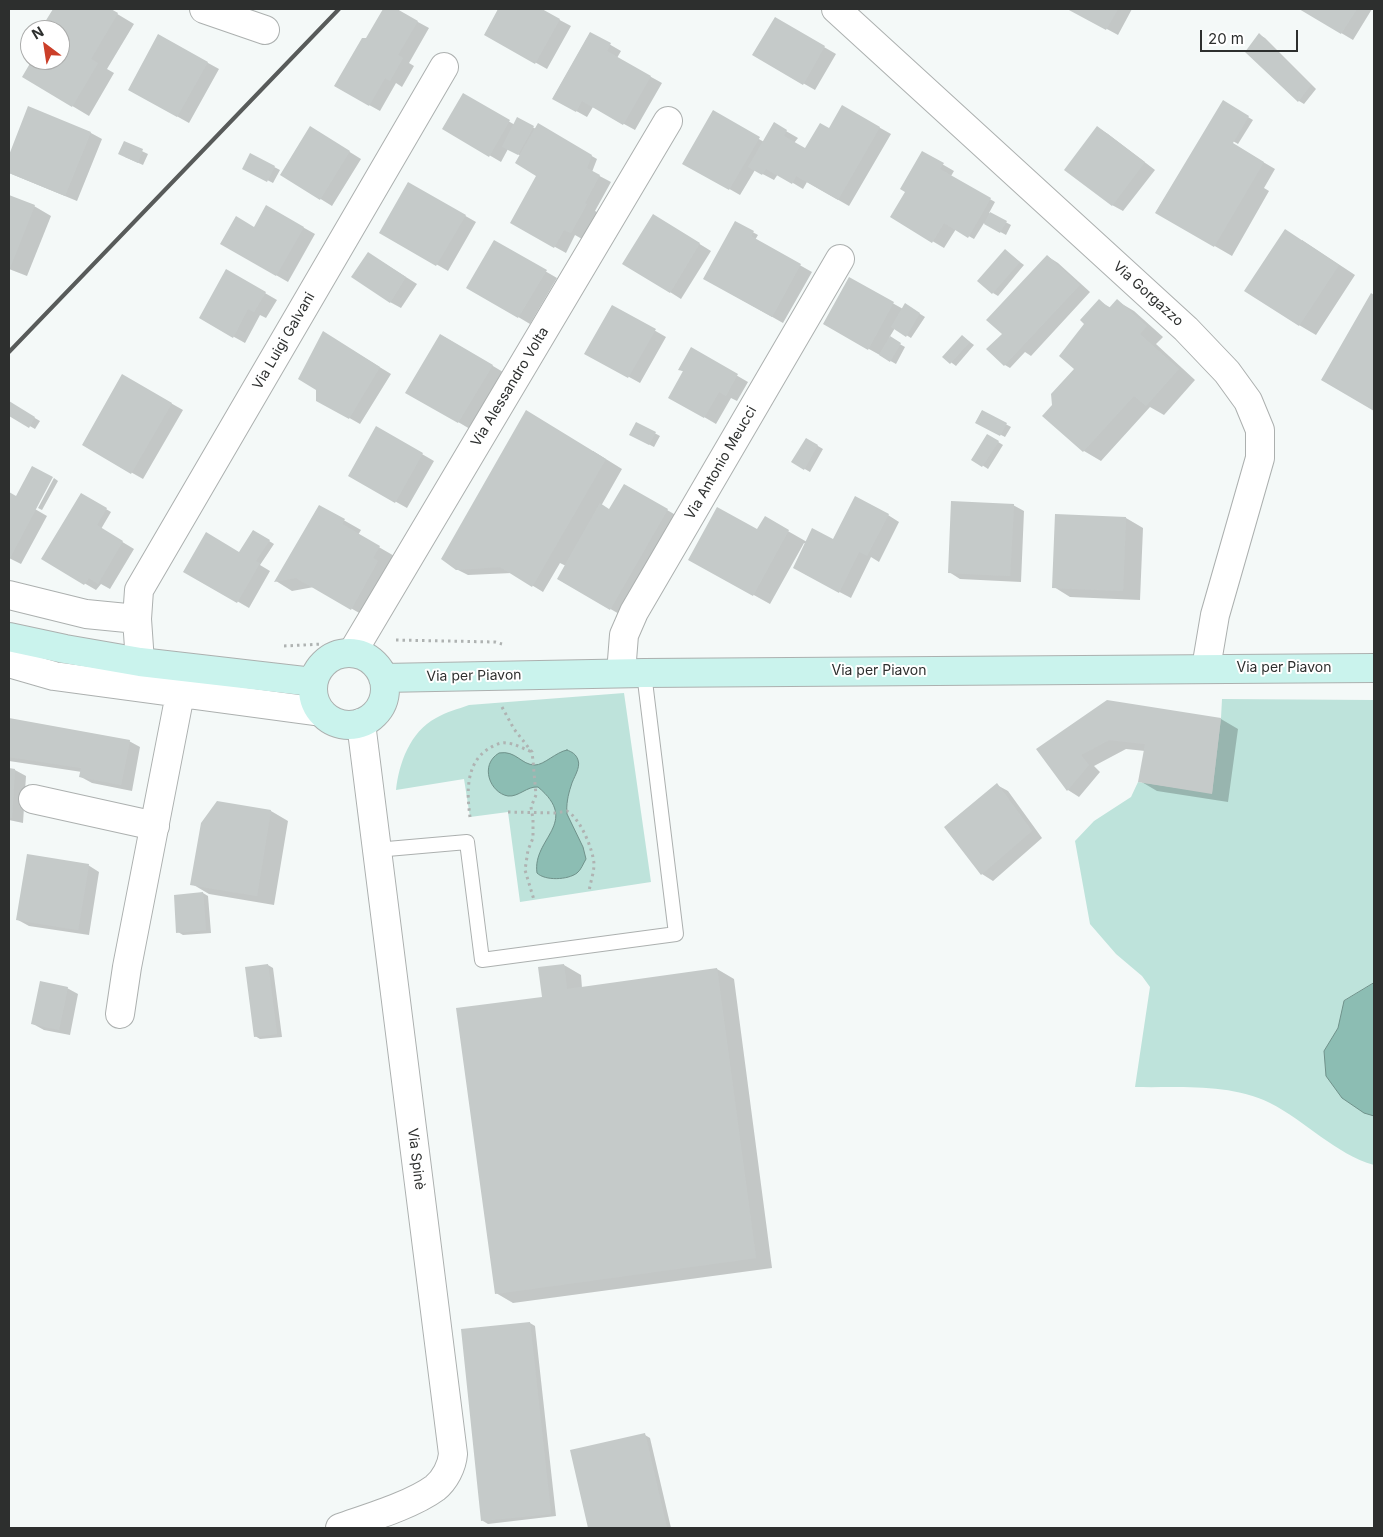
<!DOCTYPE html>
<html>
<head>
<meta charset="utf-8">
<style>
	body { margin:0 }
	#map { position:relative; width:1383px; height:1537px; overflow:hidden; background:#f4f9f8; font-family:Inter,sans-serif }
	canvas { display:block }
	.frame { position:absolute; inset:0; border:10px solid #2d2f2e; pointer-events:none }
	.north { position:absolute; left:20px; top:20px; width:50px; height:50px; box-sizing:border-box; background:#fff; border:1px solid #abacab; border-radius:50%; rotate:329deg; font-size:14px; font-weight:700; line-height:20px; text-align:center; color:#2d2f2e }
	.north::after { content:''; display:block; margin:auto; width:18px; height:22px; background:#cb3f29; clip-path:polygon(50% 0,100% 100%,50% 72%,0 100%) }
	.scale { position:absolute; left:1200px; top:30px; width:98px; height:22px; box-sizing:border-box; border:2px solid #2d2f2e; border-top:0; padding-left:6px; font-size:15px; line-height:18px; white-space:nowrap; color:#2d2f2e; -webkit-text-stroke:4px #fff; paint-order:stroke }
</style>
</head>
<body>
<div id="map">
<canvas width="1383" height="1537"></canvas>
<div class="frame"></div>
<div class="north">N</div>
<div class="scale">20 m</div>
</div>
<script>
const context = document.querySelector('canvas').getContext('2d');
context.lineJoin = 'round';
function fill(path, color) { context.fillStyle = color; context.fill(path, 'evenodd'); }
function strokePath(path, color, width, dash) { context.strokeStyle = color; context.lineWidth = width; context.lineCap = dash ? 'butt' : 'round'; context.setLineDash(dash || []); context.stroke(path); }
function write(font, color, halo, rows, align = 'center') {
  context.font = font + ' Inter,sans-serif'; context.lineWidth = 4; context.setLineDash([]); context.textBaseline = 'middle'; context.strokeStyle = halo; context.fillStyle = color; for (const [text, x, y, turn = 0] of rows) {
    context.save(); context.translate(x, y); context.rotate((+turn || 0) * Math.PI / 180); context.textAlign = isNaN(turn) ? turn : align; if (halo) context.strokeText(text, 0, 0); context.fillText(text, 0, 0); context.restore();
  }
}
const green = new Path2D(`
	M624,693L651,882L520,902L508,812L470,817L464,779L396,790C399,763 410,732 436,718C446,712 458,709 469,705Z
	M1222,699L1374,700V1165C1335,1154 1306,1121 1270,1103C1229,1083 1179,1088 1135,1087L1150,987L1142,976L1116,954L1090,924L1075,841L1094,821L1131,797L1138,782L1212,793L1221,718Z`);
const water = new Path2D(`
	M567,750C572,752 576,754 578,760C581,768 573,778 571,786C568,795 566,805 567,814L583,847L586,859C583,864 581,870 577,873C568,880 545,881 537,873C532,838 581,823 538,787C527,786 519,797 508,796C490,793 479,765 499,753C516,750 521,765 535,765C544,765 556,752 567,750Z
	M1374,983V1116L1364,1113L1342,1098L1326,1076L1324,1051L1338,1028L1344,1001Z`);
const shadow = new Path2D(`
	M54,9H109L134,24L107,69L114,73L89,116L24,77L34,60H60V30L42,29Z
	M384,9H394L429,28L409,63L414,66L402,87L396,83L380,111L335,86L366,40Z
	M499,9H539L571,26L547,69L485,34Z
	M1070,9H1132L1118,35Z
	M1301,9H1372L1353,40Z
	M776,19L836,54L815,90L754,55Z
	M590,33L621,51L617,58L662,83L635,130L593,107L587,117L553,98Z
	M1260,35L1265,38L1316,89L1304,104L1299,101L1247,52Z
	M159,36L219,69L189,123L130,90Z
	M464,95L515,125L518,119L536,129L538,125L597,159L592,172L611,182L595,211L597,212L582,239L575,235L566,253L512,223L538,176L521,156L508,149L501,162L443,128Z
	M1223,102L1253,120L1238,144L1209,127Z
	M843,107L891,134L849,206L807,182L803,189L778,174L774,180L755,170L740,195L684,163L713,112L764,142L774,124L798,138L794,143L806,150L830,129Z
	M29,108L91,133L102,139L77,201L9,173V158Z
	M1097,127L1108,134L1155,170L1123,211L1112,205Z
	M1207,129L1275,169L1264,188L1269,191L1232,256L1156,212Z
	M321,134L361,159L332,206L282,175Z
	M125,143L148,154L143,165L125,157Z
	M923,153L954,171L951,176L995,202L989,213L1011,225L1006,235L984,223L974,239L956,229L944,248L892,217L907,192Z
	M251,155L280,170L273,183L244,168Z
	M408,183L476,222L448,271L381,232Z
	M9,196L34,206L51,216L27,276L9,269Z
	M267,207L315,234L288,282L222,244L254,229Z
	M664,222L711,251L681,299L670,292Z
	M736,223L758,235L755,240L812,272L783,323L705,279Z
	M1302,240L1355,275L1316,335L1299,325Z
	M495,242L557,278L530,324L468,287Z
	M1005,251L1024,265L998,296L993,293Z
	M1047,256L1058,263L1090,292L1031,356L1025,352L1010,368L1005,365L1003,334Z
	M379,260L417,284L401,308L390,302Z
	M227,271L277,300L266,318L260,315L245,343L200,318Z
	M850,279L903,309L906,305L925,317L911,338L895,328L889,338L905,347L896,364L824,324Z
	M1372,295L1374,297V409L1323,380Z
	M1099,301L1111,308L1117,301L1134,311L1163,337L1156,344L1195,380L1164,415L1150,407L1101,461L1084,451L1044,416L1054,406L1076,369L1086,324Z
	M612,306L666,337L640,383L586,353Z
	M441,335L503,372L470,429L407,392Z
	M962,336L974,345L956,366L944,357Z
	M334,339L391,374L360,424L318,400L317,389Z
	M691,349L748,382L737,401L731,398L716,424L670,397L684,372L679,369Z
	M123,376L183,410L143,479L83,445Z
	M9,403L40,421L35,429L9,414Z
	M982,411L1011,427L1005,437L976,422Z
	M636,423L660,436L654,447L631,435Z
	M377,428L434,461L407,508L350,476Z
	M987,435L1003,445L988,469L973,459Z
	M806,439L823,449L810,472L793,462Z
	M593,451L622,469L601,506L610,511L625,485L684,520L628,619L558,579L566,566L560,563L543,592L512,573L468,575L456,569Z
	M54,478L58,481L42,510L38,508Z
	M9,494L47,516L21,564L9,558Z
	M81,494L111,512L101,529L134,549L110,589L101,584L96,590L43,559Z
	M1013,505L1024,511L1021,582L960,579L949,572Z
	M319,506L361,530L358,535L396,557L368,618L314,587L292,591L276,581Z
	M888,515L899,522L879,562L871,557L851,598L805,574L806,544L804,543L770,604L689,559L758,531L765,518L807,542L834,541Z
	M1126,518L1143,528L1140,600L1070,597L1054,587Z
	M253,531L274,544L260,565L270,571L249,608L185,571L240,553Z
	M1108,701L1221,719L1238,729L1228,802L1157,791L1140,781L1145,751L1126,749L1094,766L1100,772L1079,797L1068,790L1038,749Z
	M9,720L129,741L140,747L132,791L92,783L81,777L82,772L9,761Z
	M9,769L15,770L26,776L23,823L9,820Z
	M997,785L1008,791L1042,838L993,881L982,874L946,827Z
	M218,802L271,811L288,821L274,905L209,894L192,884Z
	M88,865L99,872L89,935L29,926L18,920Z
	M203,893L208,896L211,933L183,935L178,932Z
	M268,965L273,968L282,1037L260,1039L255,1036Z
	M564,965L581,975L582,988L717,969L734,979L772,1268L513,1303L496,1293L543,998Z
	M67,988L78,994L70,1035L44,1030L33,1024Z
	M530,1323L535,1326L556,1516L488,1524L483,1521L462,1331Z
	M645,1435L650,1438L671,1528H589L571,1451Z`);
const building = new Path2D(`
	M53,9H111L118,13L91,59L98,63L72,107L22,77L32,60H60V30H40Z
	M383,9H397L418,21L398,55L403,58L390,81L385,78L369,106L334,86L362,38H366Z
	M498,9H542L560,19L535,64L484,35Z
	M1067,9H1118L1106,30Z
	M1299,9H1357L1341,34Z
	M775,17L825,46L803,85L752,55Z
	M590,32L611,43L607,51L651,76L623,125L582,101L576,112L552,99Z
	M1259,33L1311,85L1298,102L1245,52Z
	M158,34L208,62L177,117L128,90Z
	M463,93L510,120L489,157L442,129Z
	M1223,100L1249,116L1233,143L1264,162L1214,247L1155,213Z
	M842,105L880,127L838,200L796,176L792,184L766,169L762,175L748,167L774,122L787,130L784,136L805,148L820,123L829,128Z
	M28,106L91,132L65,196L9,173V155Z
	M713,110L760,137L729,190L682,164Z
	M517,117L534,126L518,155L502,147Z
	M538,123L592,155L587,168L600,175L585,203L587,204L571,233L564,230L554,248L510,223L536,176L515,163Z
	M310,126L350,151L320,200L280,175Z
	M1097,126L1145,162L1112,206L1064,170Z
	M124,141L143,149L138,163L118,154Z
	M922,151L944,163L940,169L991,198L968,238L944,223L932,243L890,217L905,192L900,189Z
	M250,153L275,166L267,182L242,169Z
	M408,182L466,215L436,266L379,233Z
	M9,195L35,205L10,268L9,267Z
	M266,205L304,227L276,276L220,244L236,216L254,227Z
	M990,212L1007,221L1000,233L984,224Z
	M653,214L700,243L670,293L622,264Z
	M735,221L754,231L751,236L801,264L772,317L703,279Z
	M1285,229L1339,265L1299,326L1244,291Z
	M494,240L547,270L518,318L466,288Z
	M1005,249L1020,262L992,294L977,281Z
	M368,252L406,277L390,303L351,277Z
	M1047,255L1080,285L1004,366L986,349L1002,334L986,320Z
	M226,269L266,292L254,312L248,309L233,338L199,318Z
	M849,277L894,302L868,350L823,324Z
	M1371,293L1374,295V411L1321,380Z
	M1099,299L1109,308L1117,299L1147,326L1140,334L1179,369L1146,406L1134,396L1083,452L1042,416L1052,405L1051,394L1074,369L1059,356L1084,324L1080,320Z
	M905,303L920,313L906,337L891,327Z
	M612,305L656,329L628,378L584,354Z
	M323,331L380,367L349,419L316,401V390L298,379Z
	M440,334L493,365L458,423L405,393Z
	M962,335L970,342L950,364L942,357Z
	M890,336L901,343L890,362L879,355Z
	M691,347L738,374L726,396L719,392L704,418L668,398L683,371L678,370Z
	M122,374L172,403L131,474L82,445Z
	M9,401L35,417L29,428L9,416Z
	M526,410L606,459L532,587L500,567L456,570L441,559Z
	M982,410L1007,423L1000,436L975,423Z
	M636,422L656,432L649,445L629,435Z
	M376,426L423,453L395,503L348,476Z
	M987,434L999,441L982,467L971,460Z
	M806,438L818,445L804,470L791,462Z
	M32,466L53,477L9,560V492L16,496Z
	M624,484L668,509L610,610L557,579L600,503L609,509Z
	M81,493L107,508L97,525L123,541L98,584L89,578L84,585L41,559Z
	M855,496L889,514L867,556L859,552L839,593L793,568L812,528L833,539Z
	M951,501L1014,504L1010,576L948,573Z
	M319,505L345,519L342,524L380,546L373,558L378,561L351,610L296,578L274,582Z
	M717,507L757,529L765,516L789,530L753,596L688,560Z
	M1055,514L1126,517L1123,591L1052,588Z
	M253,530L270,540L256,561L260,563L237,603L183,572L206,532L239,552Z
	M1107,700L1221,718L1212,794L1138,782L1145,744L1109,740L1081,755L1089,765L1067,791L1036,749Z
	M9,718L130,740L121,785L79,777L81,768L9,757Z
	M9,768L15,769L12,818L9,817Z
	M997,783L1032,831L981,875L944,827Z
	M217,801L271,810L257,896L190,885L201,823Z
	M27,854L89,864L78,930L16,920Z
	M203,892L206,930L176,933L174,895Z
	M268,964L277,1034L254,1037L245,967Z
	M564,964L567,989L717,968L756,1258L495,1294L456,1008L542,997L538,967Z
	M40,981L68,987L59,1030L31,1024Z
	M530,1322L551,1514L481,1521L461,1329Z
	M645,1433L667,1528H588L570,1450Z`);
const path = new Path2D(`
	M396,640L495,642L502,644
	M284,646L323,644
	M502,707L514,729L532,752L533,761L536,795L531,807L533,819V838L528,850L525,870L534,900
	M508,812L556,813L567,811C580,818 593,849 594,864C594,873 590,883 589,892
	M470,817C467,794 465,764 488,749C493,746 500,742 506,743C514,743 524,749 532,752`);
const lane = new Path2D(`
	M376,850L467,842L482,960L676,934L644,673`);
const street = new Path2D(`
	M204,9L265,30
	M836,9L1186,329L1227,372L1248,401L1260,430V458L1215,615L1206,668
	M9,595L86,614L137,619
	M352,653L668,121
	M140,662L137,619L139,590L444,67
	M9,663L54,676L321,712
	M621,673L624,635L634,612L840,259
	M33,799L155,826
	M120,1014L127,967L180,694
	M340,1528C368,1518 412,1505 435,1488C445,1480 452,1466 453,1454L361,723`);
const secondary = new Path2D(`
	M9,637L65,649L140,662L313,682
	M313 689a36 36 0 1 1 72 0a36 36 0 1 1-72 0Z
	M383,678L644,673L1374,668`);
const rail = new Path2D(`
	M9,352L339,9`);
const streetNames = [
	["Via Gorgazzo",1148,294,42],
	["Via Luigi Galvani",284,341,-60],
	["Via Alessandro Volta",510,387,-59],
	["Via Antonio Meucci",721,463,-60],
	["Via per Piavon",1284,668],
	["Via per Piavon",879,671],
	["Via per Piavon",474,676,-1],
	["Via Spinè",416,1159,83]
];
fill(green, '#bee3db');
fill(water, '#8cbdb3');
strokePath(water, '#70928b', 1);
fill(shadow, '#0003');
fill(building, '#c5cac9');
strokePath(lane, '#acb0af', 16);
strokePath(street, '#acb0af', 30);
strokePath(secondary, '#acb0af', 30);
strokePath(path, '#afb3b2', 3, [2.5, 4]);
strokePath(lane, '#fff', 14);
strokePath(street, '#fff', 28);
strokePath(secondary, '#caf3ed', 28);
strokePath(rail, '#585b5a', 4);
write('14px', '#2d2f2e', '#fff', streetNames);
</script>
</body>
</html>
